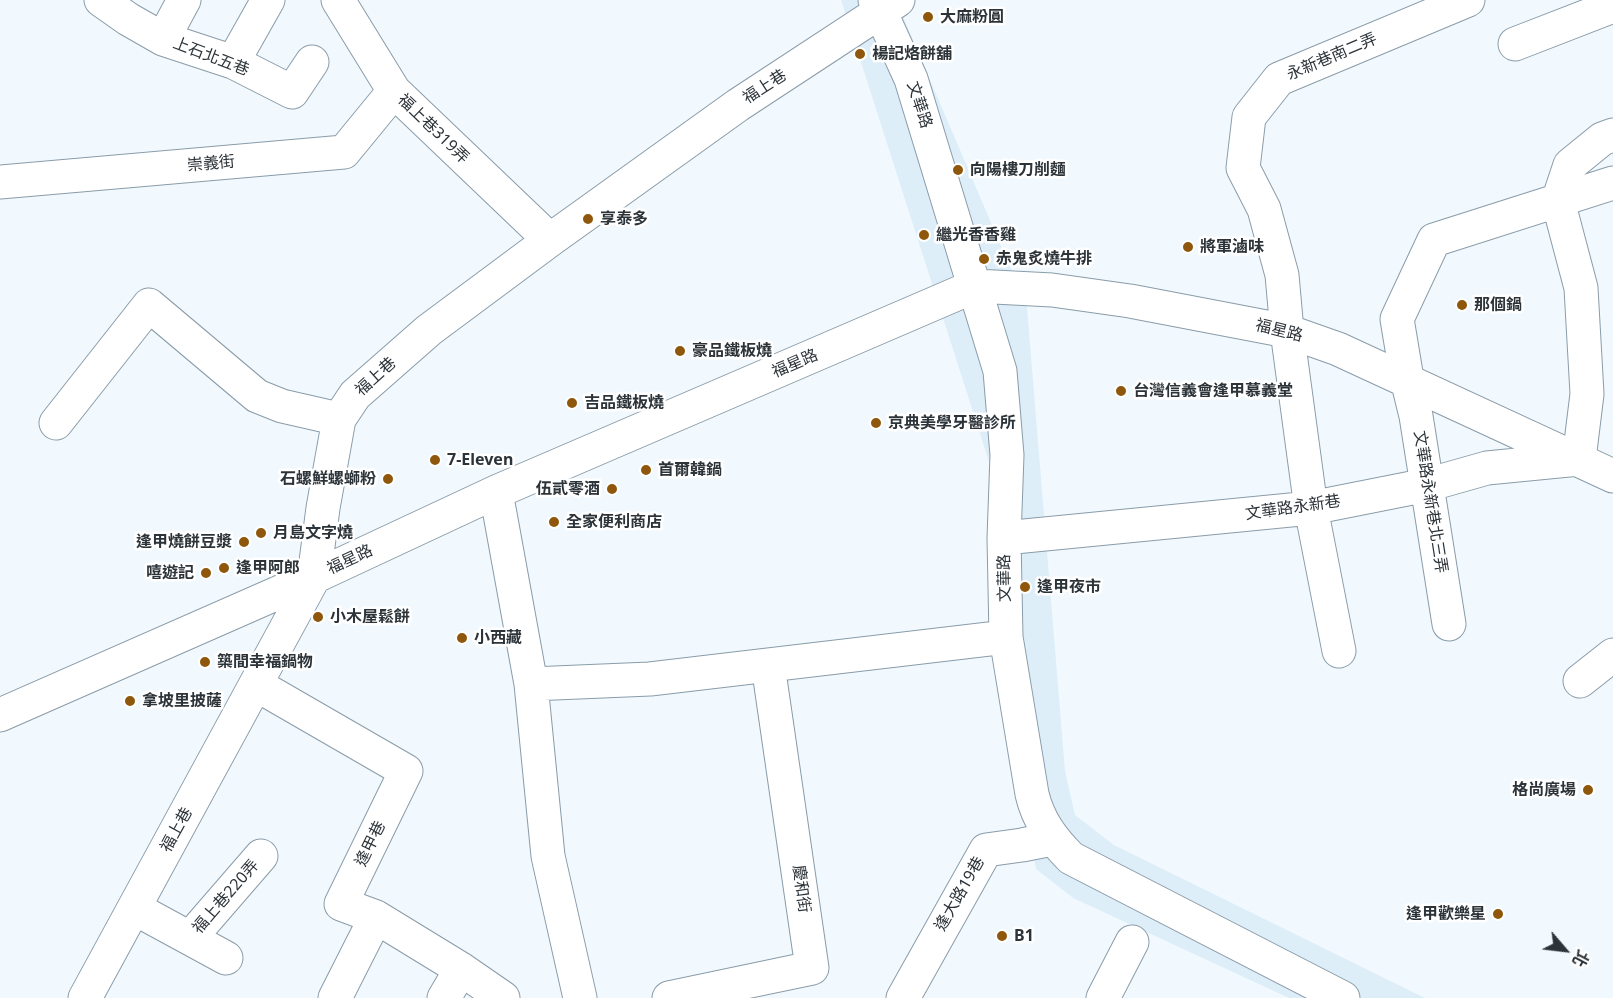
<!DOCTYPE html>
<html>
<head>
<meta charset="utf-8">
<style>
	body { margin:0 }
	#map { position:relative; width:1613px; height:998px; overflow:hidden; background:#f1f9fe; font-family:"Noto Sans","Noto Sans TC",sans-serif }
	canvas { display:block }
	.north { position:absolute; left:1535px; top:920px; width:60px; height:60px; -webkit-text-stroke:4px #fff; paint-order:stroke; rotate:118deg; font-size:16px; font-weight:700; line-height:24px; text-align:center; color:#2d3439 }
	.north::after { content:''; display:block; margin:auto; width:21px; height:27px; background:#2d3439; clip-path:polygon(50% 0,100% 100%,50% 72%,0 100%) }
</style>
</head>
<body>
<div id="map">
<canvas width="1613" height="998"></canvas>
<div class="north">北</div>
</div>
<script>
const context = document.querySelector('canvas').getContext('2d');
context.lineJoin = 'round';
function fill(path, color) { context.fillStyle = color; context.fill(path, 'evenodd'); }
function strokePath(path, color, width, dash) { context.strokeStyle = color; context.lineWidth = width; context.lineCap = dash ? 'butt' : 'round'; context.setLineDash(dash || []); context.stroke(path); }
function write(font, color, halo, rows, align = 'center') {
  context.font = font + ' "Noto Sans","Noto Sans TC",sans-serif'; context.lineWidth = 5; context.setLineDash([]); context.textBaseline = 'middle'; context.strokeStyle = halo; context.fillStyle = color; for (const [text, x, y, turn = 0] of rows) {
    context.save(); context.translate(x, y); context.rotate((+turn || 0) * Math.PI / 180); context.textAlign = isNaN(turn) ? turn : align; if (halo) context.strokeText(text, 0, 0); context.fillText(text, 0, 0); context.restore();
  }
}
const built = new Path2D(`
	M841,0H896L1027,307L1065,771L1075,815L1114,845L1425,998H1289L1073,898L1036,869L999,678L1000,496Z`);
const minor = new Path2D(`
	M101,0L128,19L163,39L233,62L292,92L312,62
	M338,0L394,91L550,240
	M875,0L911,79L1000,371L1007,455L1004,538L1006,637L1032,794C1038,820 1052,839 1071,858L1343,998
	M163,39L184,0
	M1515,44L1613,6
	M233,62L268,0
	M0,182L344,152L394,91
	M56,423L149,305L257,396L282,406L339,419
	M496,492L531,684L548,856L580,998
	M1004,538L1311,508L1427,485L1487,468L1579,459L1587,394L1581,288L1558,201L1570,165L1602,139L1613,135
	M1449,624L1416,416L1407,379L1397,319L1434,240L1613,183
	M1339,651L1311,508L1287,331L1282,275L1264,209L1243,168L1249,117L1279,79L1468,0
	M1580,681L1613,655
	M531,684L650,679L1006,637
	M257,685L406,771L341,904L376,917L461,969L503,998
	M0,715L314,577L496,492L975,286L1052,290L1130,301L1287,331L1338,349L1613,476
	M134,908L226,958
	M190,938L261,856
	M85,998L314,577L323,508L339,419L355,395L429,330L550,240L738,105L898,0
	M335,998L376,917
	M444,998L461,969
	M669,998L812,968L768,665
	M903,998L986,850L1022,845L1052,839
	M1103,998L1132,942`);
const markers = [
	[928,17,6,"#8e570b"],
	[860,54,6,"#8e570b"],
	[958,170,6,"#8e570b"],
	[588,219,6,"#8e570b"],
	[924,235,6,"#8e570b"],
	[1188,247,6,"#8e570b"],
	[984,259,6,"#8e570b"],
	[1462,305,6,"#8e570b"],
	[680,351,6,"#8e570b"],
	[1121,391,6,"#8e570b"],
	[572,403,6,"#8e570b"],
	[876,423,6,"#8e570b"],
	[435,460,6,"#8e570b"],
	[646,470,6,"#8e570b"],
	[388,479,6,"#8e570b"],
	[612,489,6,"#8e570b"],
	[554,522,6,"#8e570b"],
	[261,533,6,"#8e570b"],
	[244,542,6,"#8e570b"],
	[224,568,6,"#8e570b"],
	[206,573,6,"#8e570b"],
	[1025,587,6,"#8e570b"],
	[318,617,6,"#8e570b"],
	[462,638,6,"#8e570b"],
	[205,662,6,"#8e570b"],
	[130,701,6,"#8e570b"],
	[1588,790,6,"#8e570b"],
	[1498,914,6,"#8e570b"],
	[1002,936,6,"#8e570b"]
];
const poiNames = [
	["大麻粉圓",940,17],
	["楊記烙餅舖",872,54],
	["向陽樓刀削麵",970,170],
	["享泰多",600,219],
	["繼光香香雞",936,235],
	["將軍滷味",1200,247],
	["赤鬼炙燒牛排",996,259],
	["那個鍋",1474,305],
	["豪品鐵板燒",692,351],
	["台灣信義會逢甲慕義堂",1133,391],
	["吉品鐵板燒",584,403],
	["京典美學牙醫診所",888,423],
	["7-Eleven",447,460],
	["首爾韓鍋",658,470],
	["石螺鮮螺螄粉",376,479,"right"],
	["伍貳零酒",600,489,"right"],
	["全家便利商店",566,522],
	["月島文字燒",273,533],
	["逢甲燒餅豆漿",232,542,"right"],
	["逢甲阿郎",236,568],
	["嘻遊記",194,573,"right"],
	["逢甲夜市",1037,587],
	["小木屋鬆餅",330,617],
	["小西藏",474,638],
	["築間幸福鍋物",217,662],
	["拿坡里披薩",142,701],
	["格尚廣場",1576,790,"right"],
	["逢甲歡樂星",1486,914,"right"],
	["B1",1014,936]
];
const streetNames = [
	["上石北五巷",211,57,21],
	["永新巷南二弄",1332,57,-23],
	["福上巷",765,87,-33],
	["文華路",919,105,72],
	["福上巷319弄",433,129,44],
	["崇義街",211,164,-5],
	["福星路",1279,331,14],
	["福星路",795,364,-23],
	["福上巷",376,377,-42],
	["文華路永新巷北三弄",1430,502,81],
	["文華路永新巷",1293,508,-8],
	["福星路",350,560,-25],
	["文華路",1005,578,-91],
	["福上巷",177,830,-61],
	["逢甲巷",371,844,-64],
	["慶和街",801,889,82],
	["逢大路19巷",960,894,-60],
	["福上巷220弄",226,897,-49]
];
fill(built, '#deeef9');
strokePath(minor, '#8a9ca9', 35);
strokePath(minor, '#fff', 33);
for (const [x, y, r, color] of markers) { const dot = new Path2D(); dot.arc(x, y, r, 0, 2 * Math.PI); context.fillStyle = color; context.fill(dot); strokePath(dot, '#fff', 2); }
write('bold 16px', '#2d3439', '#fff', poiNames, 'left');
write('16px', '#2d3439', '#fff', streetNames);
</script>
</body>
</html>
